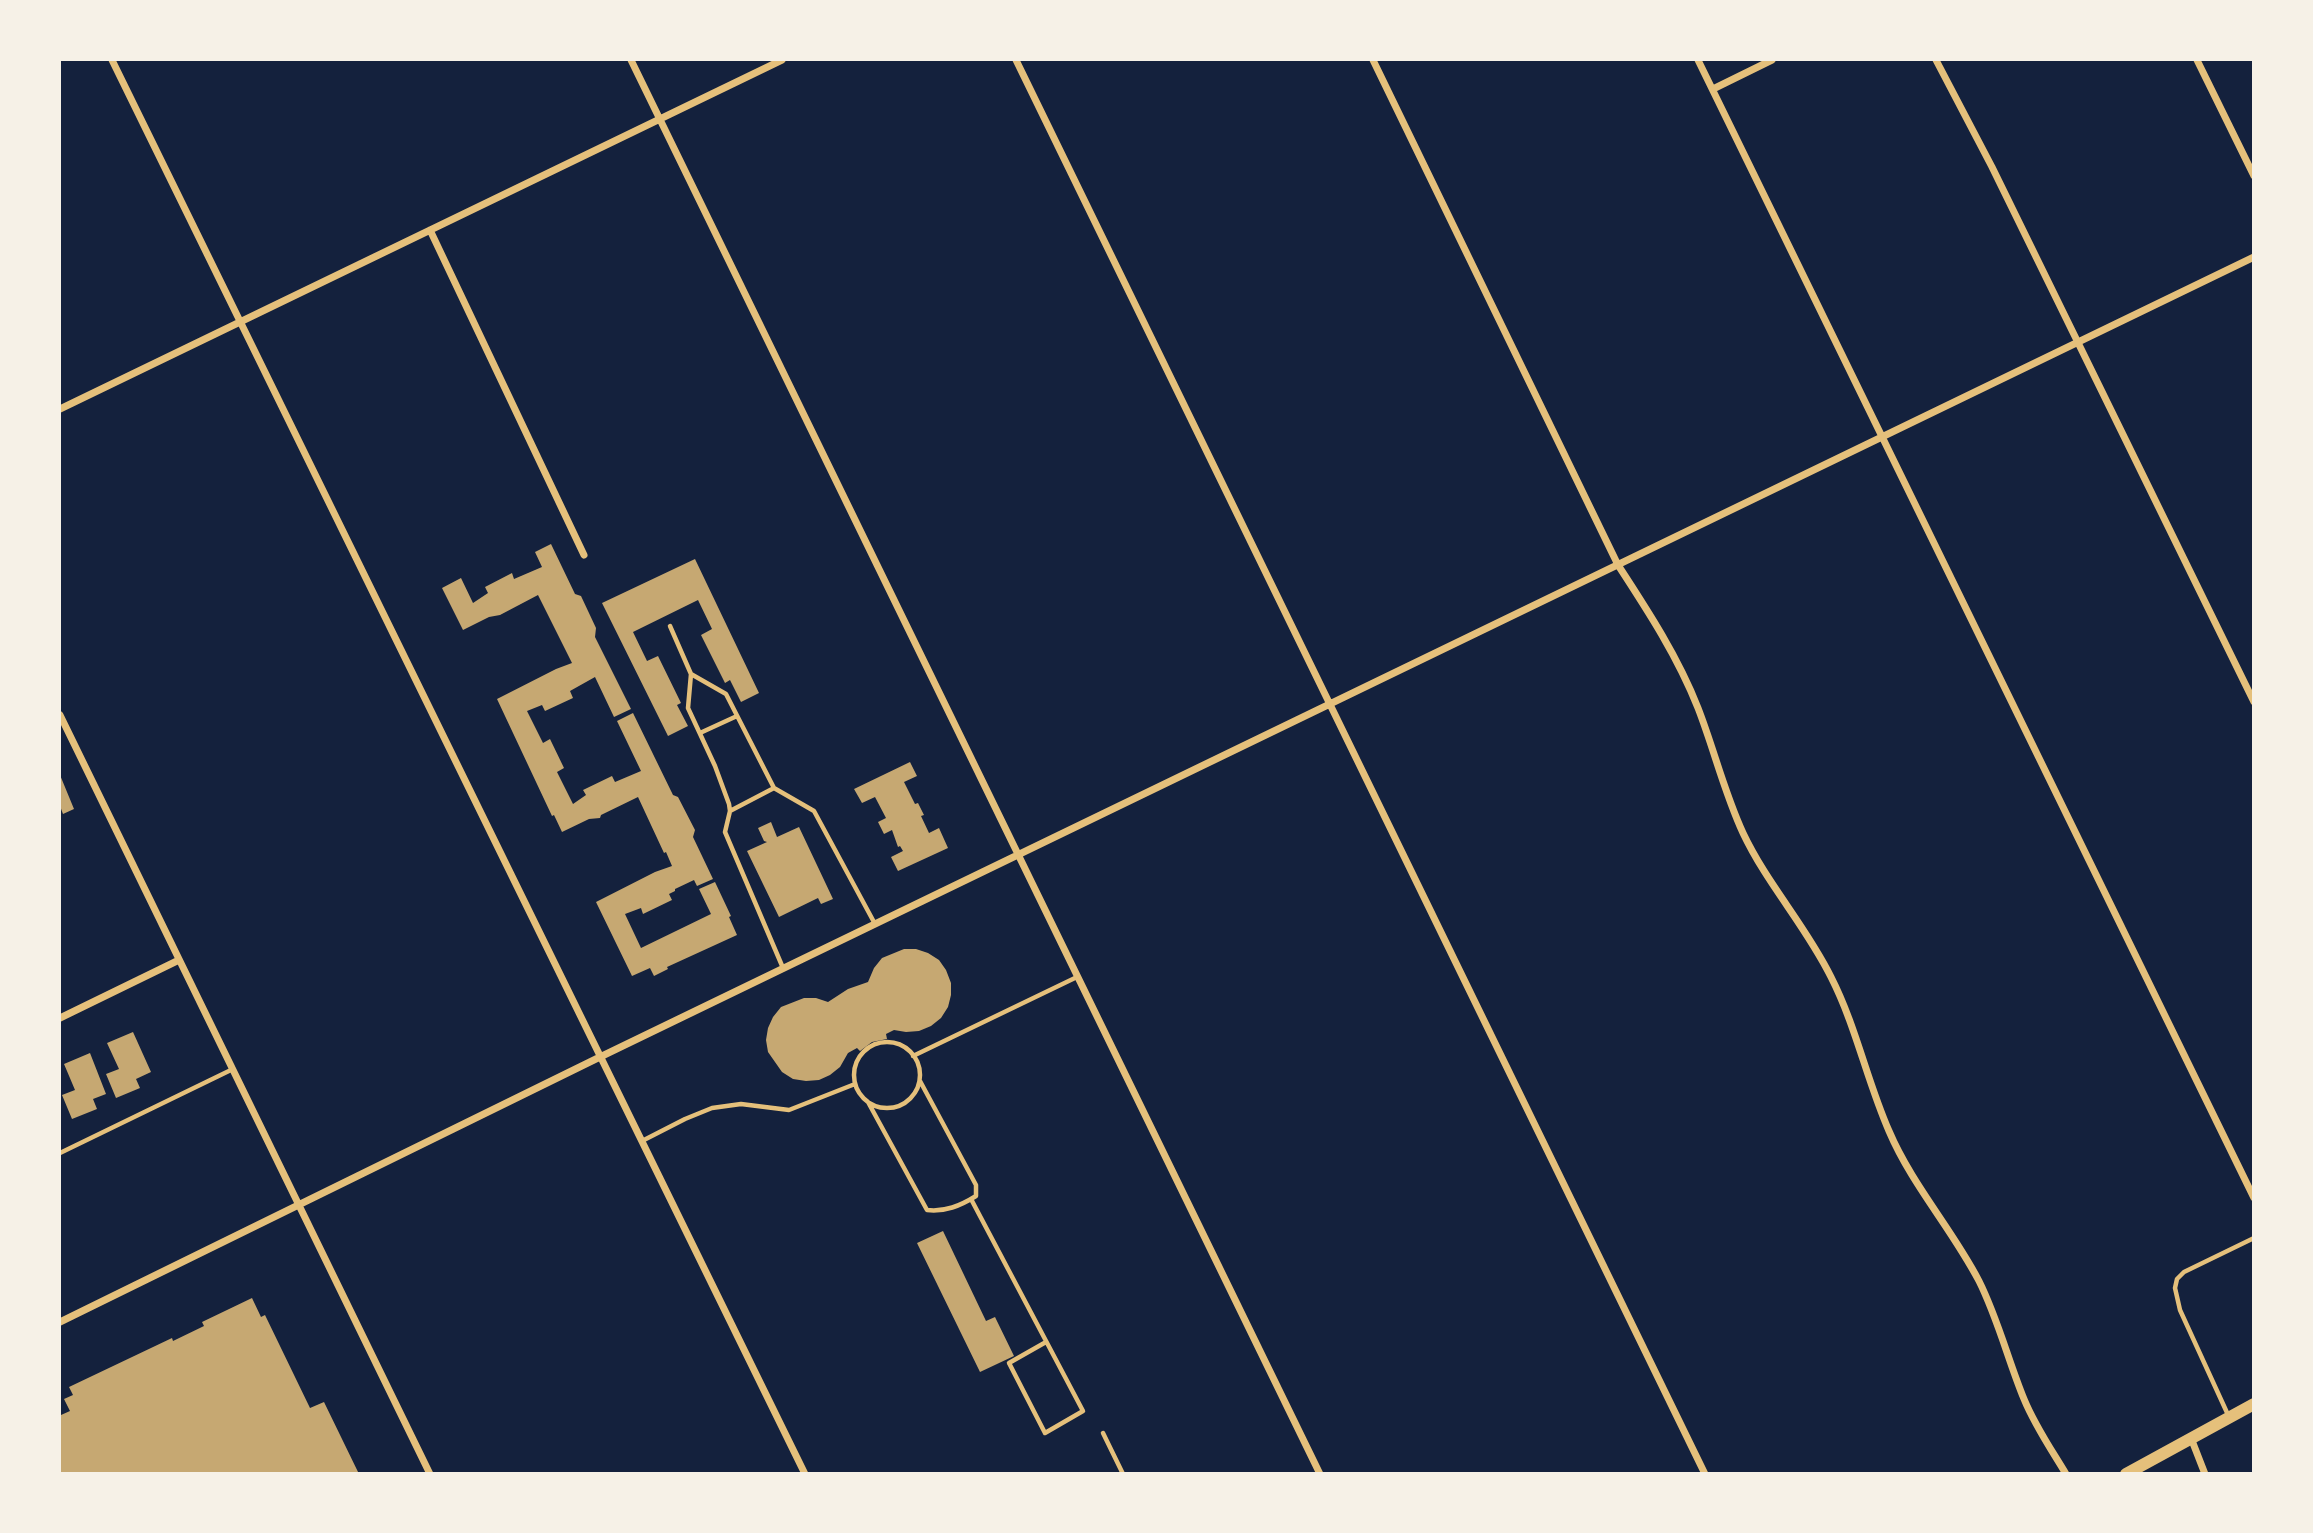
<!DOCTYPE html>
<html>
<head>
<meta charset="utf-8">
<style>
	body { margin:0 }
	#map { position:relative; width:2313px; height:1533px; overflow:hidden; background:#14213d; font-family:Mulish,sans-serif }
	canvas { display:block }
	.frame { position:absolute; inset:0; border:61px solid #f6f1e7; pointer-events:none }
</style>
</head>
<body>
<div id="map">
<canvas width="2313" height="1533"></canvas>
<div class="frame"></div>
</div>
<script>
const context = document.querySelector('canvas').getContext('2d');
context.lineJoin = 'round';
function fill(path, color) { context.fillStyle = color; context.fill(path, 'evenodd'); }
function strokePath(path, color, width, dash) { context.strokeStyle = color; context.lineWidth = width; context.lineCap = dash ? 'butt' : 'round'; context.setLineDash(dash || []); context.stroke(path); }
const building = new Path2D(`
	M551,544L575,594L581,596L596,628L595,637L631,709L614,717L595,677L570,691L573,698L545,711L542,705L527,711L543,743L550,739L564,768L557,772L573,804L586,795L583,790L612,776L615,782L641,771L617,721L633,713L673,795L678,797L695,830L693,837L713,879L697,886L694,880L675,889V891L669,894L672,900L643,914L641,908L625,914L641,948L711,914L699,889L715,882L731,916L729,917L737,935L667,967L668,969L654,976L650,968L632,976L596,902L655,872L672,866L666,852L664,853L638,797L601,815L600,818L589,819L562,832L554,815L552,816L497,699L556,669L572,663L538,595L500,615L489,617L463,630L442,588L461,578L473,603L488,593L485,587L512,573L514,579L542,567L535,552Z
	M695,559L759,693L741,702L730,680L725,683L701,635L712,629L698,600L633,632L647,661L658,656L681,703L677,705L688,726L668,736L602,603Z
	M910,762L917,776L904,782L915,804L918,803L924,815L921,816L929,833L939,828L948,848L898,871L891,857L903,851L900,846L898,847L892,830L884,834L878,822L886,818L875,797L862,803L854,789Z
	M60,775L74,809L63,814L60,806Z
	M771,822L777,837L799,827L833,899L821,904L818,898L779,917L747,851L767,842L764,841L758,828Z
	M904,949H916L928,953L939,960L946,970L951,983V995L948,1007L941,1018L931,1026L919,1031L906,1032L894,1030L886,1034L887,1039L872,1042L860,1051L857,1048L848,1053L840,1067L830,1075L819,1080L806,1081L793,1079L782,1072L768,1052L766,1040L768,1028L773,1017L781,1007L804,998H816L828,1002L848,989L868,982L874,968L882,958Z
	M133,1032L151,1072L136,1079L140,1088L116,1098L106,1074L119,1069L107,1043Z
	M90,1053L106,1094L93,1099L97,1109L72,1119L62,1095L75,1090L64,1064Z
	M943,1231L986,1321L995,1317L1014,1356L980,1372L917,1243Z
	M252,1298L261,1317L265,1315L310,1408L324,1402L359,1474H60V1411L61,1415L70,1411L64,1399L73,1395L69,1387L172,1338L173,1341L204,1326L202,1322Z`);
const service = new Path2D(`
	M670,626L691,674L688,708L715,766L729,804L730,811L725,832L783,968
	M691,674L726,694L774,788L814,811L875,924
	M700,733L737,716
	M730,811L774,788
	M854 1075a33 33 0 1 1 66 0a33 33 0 1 1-66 0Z
	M913,1056L1077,977
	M868,1102L927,1210C945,1212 960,1206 976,1196V1185L920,1081
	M642,1141L685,1119L712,1108L741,1104L789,1110L855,1084
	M60,1153L233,1069
	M971,1199L1083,1411L1045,1433L1009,1363L1046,1342
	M2229,1417L2180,1310L2175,1288L2177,1279L2184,1272L2254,1238
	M1103,1433L1123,1474`);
const minor = new Path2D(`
	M112,60L805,1474
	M631,60L1320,1474
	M1016,60L1705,1474
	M1373,60L1618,565C1648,611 1678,657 1698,708C1714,749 1724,792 1743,833C1767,884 1806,926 1831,977C1856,1026 1867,1081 1889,1131C1912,1185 1952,1229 1979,1281C1998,1319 2008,1360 2024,1399C2035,1426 2051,1449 2066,1474
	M1698,60L2254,1198
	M1936,60L1992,167L2254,702
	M2197,60L2254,176
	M1713,89L1772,60
	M430,230L584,555
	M60,409L782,60
	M60,715L430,1474
	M60,1018L179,960
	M60,1322L600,1057L2254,257
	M2191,1438L2205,1474`);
const secondary = new Path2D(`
	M2126,1474L2254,1404`);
fill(building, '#c6a872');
strokePath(service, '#e5c07b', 4.5);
strokePath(minor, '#e5c07b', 7);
strokePath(secondary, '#e5c07b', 12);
</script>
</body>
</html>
